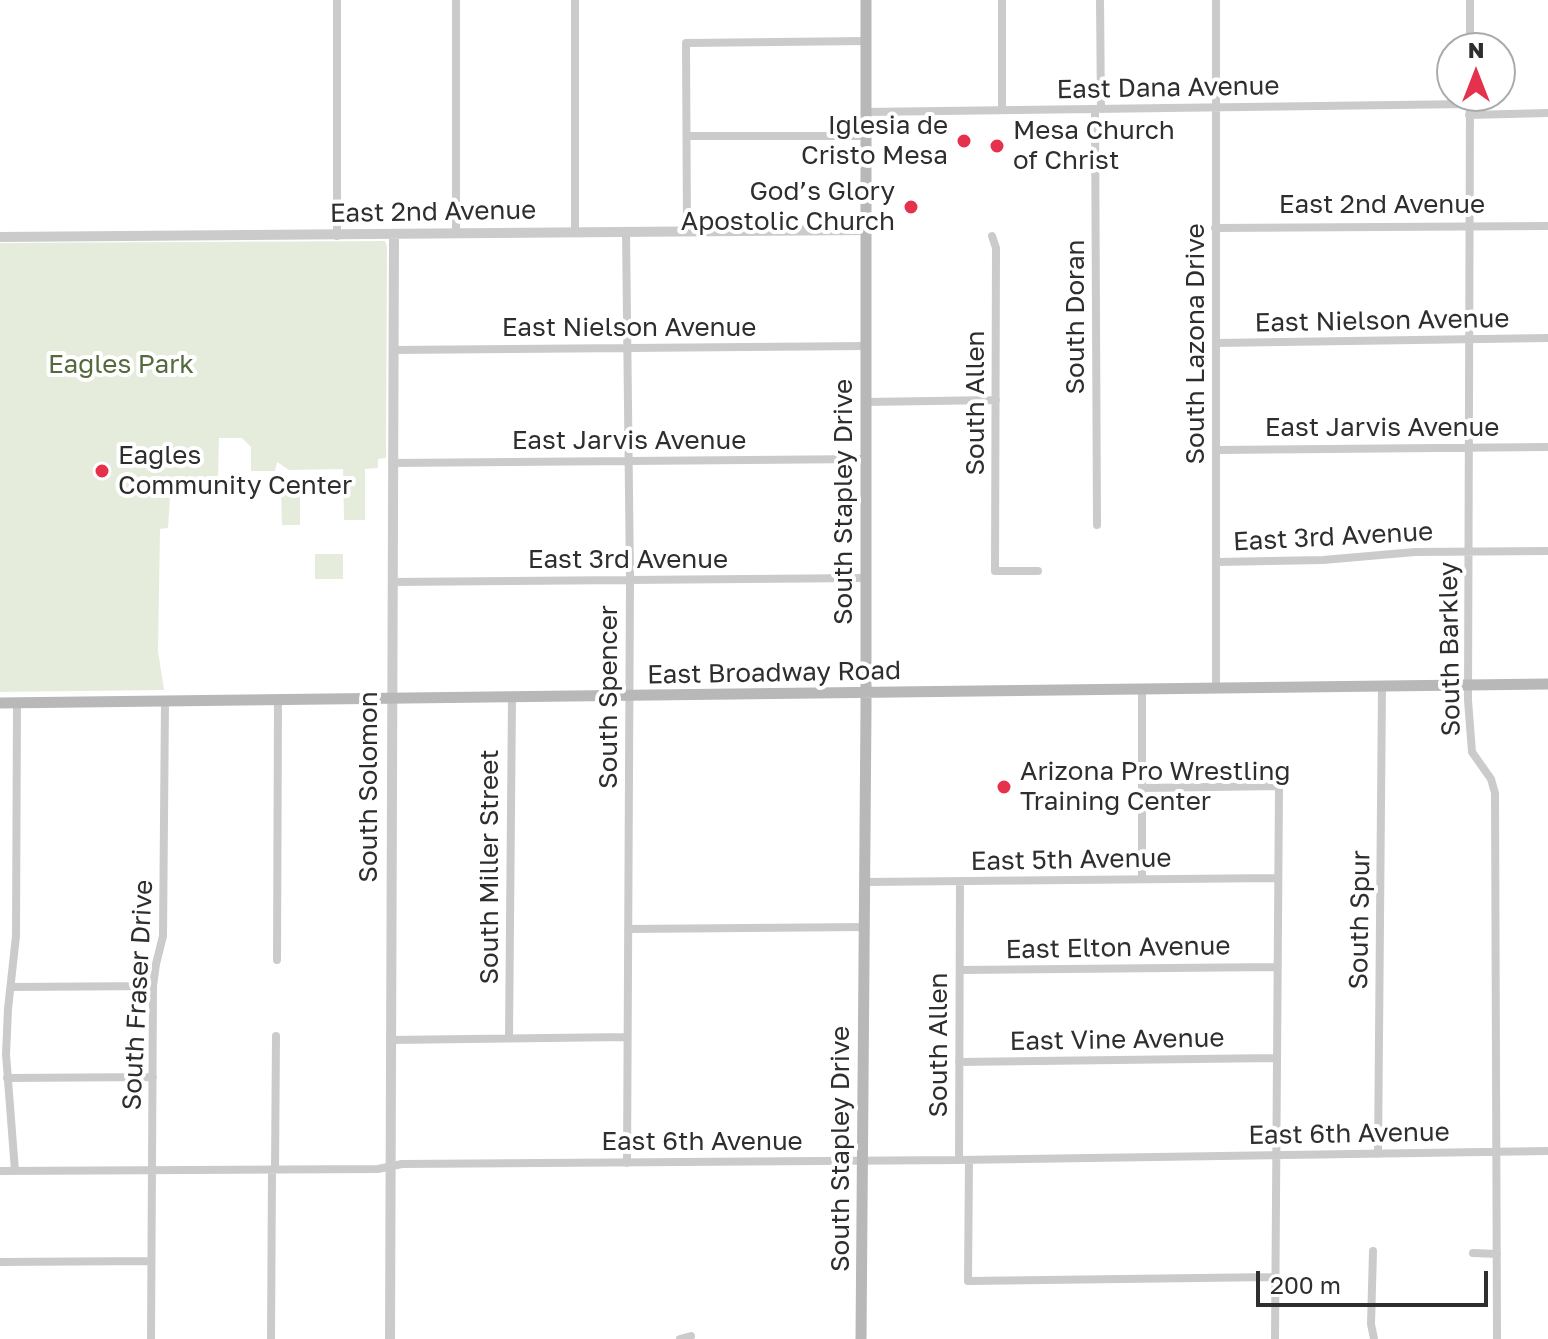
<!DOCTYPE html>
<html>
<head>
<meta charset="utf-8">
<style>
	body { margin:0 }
	#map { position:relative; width:1548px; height:1339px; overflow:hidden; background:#fff; font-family:"Golos Text",sans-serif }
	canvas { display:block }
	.north { position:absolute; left:1436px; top:32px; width:80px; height:80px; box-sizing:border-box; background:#fff; border:2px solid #ababab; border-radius:50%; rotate:0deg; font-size:22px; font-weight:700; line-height:32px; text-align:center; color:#2e2e2e }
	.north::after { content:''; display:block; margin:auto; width:28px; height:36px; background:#e5314c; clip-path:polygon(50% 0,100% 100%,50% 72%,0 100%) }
	.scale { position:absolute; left:1256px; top:1271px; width:232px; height:36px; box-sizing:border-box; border:4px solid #2e2e2e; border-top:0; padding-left:10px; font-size:24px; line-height:28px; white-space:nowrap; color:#2e2e2e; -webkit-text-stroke:6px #fff; paint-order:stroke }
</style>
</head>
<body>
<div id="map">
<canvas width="1548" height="1339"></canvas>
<div class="north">N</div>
<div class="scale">200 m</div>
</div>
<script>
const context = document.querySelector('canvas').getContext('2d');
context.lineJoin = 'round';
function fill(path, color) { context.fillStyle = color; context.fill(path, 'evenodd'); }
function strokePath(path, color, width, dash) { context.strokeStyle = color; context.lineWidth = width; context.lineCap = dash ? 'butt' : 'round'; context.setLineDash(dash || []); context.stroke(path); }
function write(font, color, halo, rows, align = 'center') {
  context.font = font + ' "Golos Text",sans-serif'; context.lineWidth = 8; context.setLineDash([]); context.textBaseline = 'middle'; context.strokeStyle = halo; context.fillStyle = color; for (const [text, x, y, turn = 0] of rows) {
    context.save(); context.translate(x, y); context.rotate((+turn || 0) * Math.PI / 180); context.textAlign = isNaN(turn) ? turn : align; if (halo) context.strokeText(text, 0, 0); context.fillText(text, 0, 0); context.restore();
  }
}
const green = new Path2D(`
	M385,241L387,246L386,458L378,459V468L365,469V520H344L343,469L289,470L277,462L275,471H251V447L242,438H219L218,478L216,482L171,483L168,528L160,529L158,651L164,690L0,692V243Z
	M281,490H300V525H282Z
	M315,554H343V579H315Z`);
const minor = new Path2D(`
	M337,0V236
	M456,0V234
	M575,0V233
	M1002,0V110
	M1100,0L1101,109
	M1470,48V0
	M1470,96L1468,700L1472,752L1491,779L1495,793L1497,1339
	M1095,109L1097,525
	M866,112L1469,104
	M1469,115L1548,113
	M687,136H866
	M1215,228L1548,226
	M626,231L630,580L627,1163
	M687,231L686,43L866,41
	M992,236L996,248L995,571H1038
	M1216,343L1548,338
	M393,350L866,346
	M866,402L996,400
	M1216,450L1548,447
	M392,463L866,459
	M1216,562L1323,560L1415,552L1548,551
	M392,582L865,578
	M1216,689V0
	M1142,690V879
	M1142,788L1279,786L1275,1339
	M865,882L1277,878
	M628,929L865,927
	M277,960L278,700
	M960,970L1276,967
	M11,987L153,986
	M509,1038L512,697
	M390,1040L626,1037
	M959,1062L1275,1058
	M7,1078L153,1077
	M1378,1154L1382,687
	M959,1160L960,881
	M969,1160L968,1281L1275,1277
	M275,1170L276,1036
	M0,1171L378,1169L402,1164L959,1160L1548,1151
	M15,1171L6,1054L8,1009L16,936L17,702
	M1373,1251L1371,1324L1374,1339
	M1473,1253L1497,1254
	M0,1262L151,1261
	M151,1339L153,986L156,964L163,936L165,701
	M271,1339L272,1170
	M680,1339L691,1336`);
const tertiary = new Path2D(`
	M0,237L866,230
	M390,1339L394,235`);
const secondary = new Path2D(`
	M0,703L1548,684
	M861,1339L866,708V0`);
const markers = [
	[964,141,8,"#e5314c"],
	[997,146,8,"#e5314c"],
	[911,207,8,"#e5314c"],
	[102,471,8,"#e5314c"],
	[1004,787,8,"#e5314c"]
];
const streetNames = [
	["East Dana Avenue",1168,88,-1],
	["East 2nd Avenue",1382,205],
	["East 2nd Avenue",433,212,-1],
	["South Doran",1076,317,-90],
	["East Nielson Avenue",1382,321,-1],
	["East Nielson Avenue",629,328],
	["South Lazona Drive",1196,344,-90],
	["South Allen",976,403,-90],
	["East Jarvis Avenue",1382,428],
	["East Jarvis Avenue",629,441],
	["South Stapley Drive",844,502,-90],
	["East 3rd Avenue",1333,537,-3],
	["East 3rd Avenue",628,560],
	["South Barkley",1450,649,-91],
	["East Broadway Road",774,673,-1],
	["South Spencer",609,697,-90],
	["South Solomon",369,787,-90],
	["East 5th Avenue",1071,860,-1],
	["South Miller Street",490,867,-90],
	["South Spur",1360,920,-89],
	["East Elton Avenue",1118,948,-1],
	["South Fraser Drive",138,995,-87],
	["East Vine Avenue",1117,1040,-1],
	["South Allen",939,1045,-90],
	["East 6th Avenue",1349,1134,-1],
	["East 6th Avenue",702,1142],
	["South Stapley Drive",841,1149,-90]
];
const poiNames = [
	["Iglesia de",948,126,"right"],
	["Cristo Mesa",948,156,"right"],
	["Mesa Church",1013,131],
	["of Christ",1013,161],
	["God’s Glory",895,192,"right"],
	["Apostolic Church",895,222,"right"],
	["Eagles",118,456],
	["Community Center",118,486],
	["Arizona Pro Wrestling",1020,772],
	["Training Center",1020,802]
];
const parkNames = [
	["Eagles Park",121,365]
];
fill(green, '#e6ecdc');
strokePath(minor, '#cbcbcb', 8);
strokePath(tertiary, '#cbcbcb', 10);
strokePath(secondary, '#b8b8b8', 11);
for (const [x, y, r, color] of markers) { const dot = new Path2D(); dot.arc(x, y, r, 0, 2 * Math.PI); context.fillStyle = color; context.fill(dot); strokePath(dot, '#fff', 3); }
write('26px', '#2e2e2e', '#fff', streetNames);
write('26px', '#2e2e2e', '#fff', poiNames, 'left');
write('26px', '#556a3c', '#fff', parkNames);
</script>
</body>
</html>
